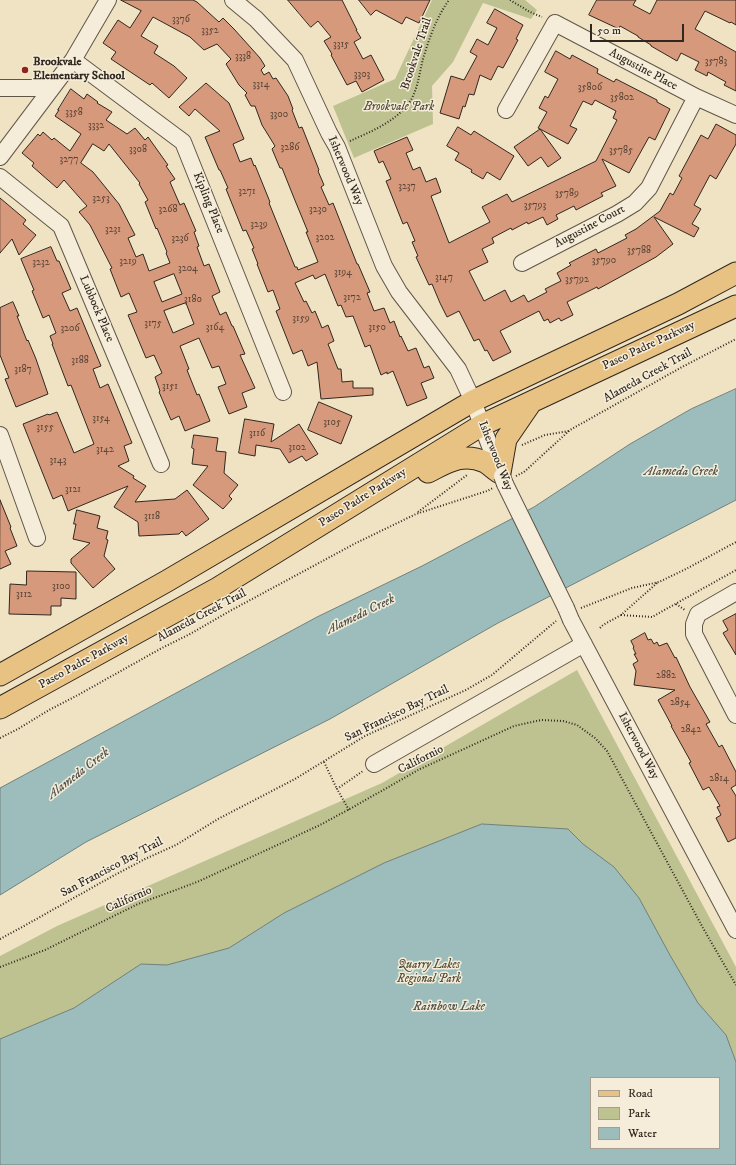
<!DOCTYPE html>
<html>
<head>
<meta charset="utf-8">
<style>
	body { margin:0 }
	#map { position:relative; width:736px; height:1165px; overflow:hidden; background:#efe3c4; font-family:"IM FELL DW Pica",serif }
	canvas { display:block }
	.legend { position:absolute; left:590px; top:1077px; width:130px; height:72px; box-sizing:border-box; background:#f5edd9; border:1px solid #a79e8f; margin:0; padding:5px 7px; list-style:none; font-size:12px; color:#31271f }
	.legend li { display:flex; align-items:center; gap:8px; height:20px }
	.legend b { width:20px; border:1px solid #a79e8f }
	.scale { position:absolute; left:590px; top:24px; width:94px; height:18px; box-sizing:border-box; border:2px solid #31271f; border-top:0; padding-left:5px; font-size:12px; line-height:14px; white-space:nowrap; color:#31271f; -webkit-text-stroke:3px #f5edd9; paint-order:stroke }
</style>
</head>
<body>
<div id="map">
<canvas width="736" height="1165"></canvas>
<ul class="legend">
<li><b style="height:5px;background:#e8c282"></b>Road</li>
<li><b style="height:11px;background:#bec291"></b>Park</li>
<li><b style="height:11px;background:#9cbdbc"></b>Water</li>
</ul>
<div class="scale">50 m</div>
</div>
<script>
const context = document.querySelector('canvas').getContext('2d');
context.lineJoin = 'round';
function fill(path, color) { context.fillStyle = color; context.fill(path, 'evenodd'); }
function strokePath(path, color, width, dash) { context.strokeStyle = color; context.lineWidth = width; context.lineCap = dash ? 'butt' : 'round'; context.setLineDash(dash || []); context.stroke(path); }
function write(font, color, halo, rows, align = 'center') {
  context.font = font + ' "IM FELL DW Pica",serif'; context.lineWidth = 3; context.setLineDash([]); context.textBaseline = 'middle'; context.strokeStyle = halo; context.fillStyle = color; for (const [text, x, y, turn = 0] of rows) {
    context.save(); context.translate(x, y); context.rotate((+turn || 0) * Math.PI / 180); context.textAlign = isNaN(turn) ? turn : align; if (halo) context.strokeText(text, 0, 0); context.fillText(text, 0, 0); context.restore();
  }
}
const green = new Path2D(`
	M432,0H525L537,10L531,19L483,3L453,62L432,86L433,124L354,158L333,106L395,79Z
	M577,670L736,967V1165H0V956L57,926L382,783ZM591,1078H719V1148H591Z`);
const water = new Path2D(`
	M736,389V500L498,623L330,719L86,842L0,895V788L317,617L422,566L534,507L630,444L691,409Z
	M482,824L568,829L583,844L614,867L639,898L671,957L698,1003L726,1035L736,1062V1165H0V1039L74,1008L141,964L167,965L229,948L284,913L384,863ZM591,1078H719V1148H591Z`);
const building = new Path2D(`
	M121,0H193L197,2L219,22L223,18L234,29L260,58L265,66L261,70L264,75L269,72L273,79L276,78L288,96L293,109L292,110L299,128L302,127L319,170L318,171L324,185L321,187L329,205L333,203L357,264H358L370,292L367,293L374,311L384,308L390,323L394,321L400,337L401,336L408,351L416,348L424,368L429,366L434,378L421,383L427,398L407,406L393,371L387,374V372L381,375L370,345L365,347L353,316L346,317L341,305L338,306L325,274L315,279L313,275L295,283L304,302L306,301L312,313L315,311L322,328L328,325L334,341L328,344L338,369H341L342,382L353,381V388H373V395L321,399L317,362L308,366L302,350L293,354L276,311L280,309L273,290L268,292L257,264H258L252,249L254,248L246,230L243,231L226,189L228,188L220,170H219L205,137L220,131L195,109L189,116L179,107L206,83L229,103L244,139L233,144L240,162L251,158L254,166L255,165L270,202L269,203L295,267H297L298,270L318,262L306,232H308L294,198L282,168H280L272,149L275,146L262,125L255,106H251L245,95L247,93L239,85L226,64L231,59L217,44L204,50L190,37L153,17L141,36L158,46L154,53L174,66L187,78L169,98L152,83L150,85L111,59L116,52L103,43L118,20L130,28L141,11Z
	M288,0H342L357,30H356L361,38L354,42L363,59L371,55L384,80L362,92L356,81L347,85L331,55L332,54L324,41L331,37L318,21L311,27Z
	M359,0H430L419,23L406,17L402,24L376,10L371,15Z
	M597,0H636L633,5L650,14L657,0H736V25L731,22L730,23L705,11L695,29L736,52V91L724,85L726,82L708,72L707,76L695,70L699,62L681,53L677,61L651,46V45L638,37V36L620,26L619,29L589,15Z
	M495,9L523,25L516,39L518,40L509,57L503,68L498,66L491,80L480,75L474,95L469,94L465,107L463,106L459,119L440,113L451,76L464,80L477,56L470,52L477,39L488,45L497,28L487,23Z
	M556,51L570,59L572,55L598,69L597,73L614,82L616,79L657,100V102L670,109L655,140L649,137L629,173L602,159L616,186L601,193L603,196L576,210L574,206L556,215L558,219L547,225L543,217L528,224L527,222L512,230L511,228L492,238L494,243L482,249L488,262L469,271L484,301L505,290L511,302L524,295L528,302L547,292L545,289L561,281L557,273L571,265L569,263L596,249L598,253L627,238L625,235L636,229L660,211L670,193L673,195L682,178L679,176L701,135L708,139L716,124L736,135V144L716,179L710,175L694,205L701,209L692,224L699,228L694,237L654,217L673,244L656,257L620,277L598,289L597,287L567,302L573,315L561,321L559,318L550,323L548,319L544,321L539,311L500,331L511,352L493,361L487,350L485,351L479,339L474,341L459,311L447,317L440,303L432,284L429,285L416,257L418,256L412,242L415,241L407,222L403,224L386,181L391,179L383,161L379,163L374,151L407,137L413,150L406,153L413,170L420,167L426,182L436,178L441,192L431,196L449,243L490,222L482,207L507,194L512,202L596,161L617,120L613,118L616,111L595,100L592,105L583,101L570,126L577,129L568,144L540,129L561,158L548,167L541,157L528,166L514,147L540,129L538,128L547,112L539,108L545,96L548,98L558,79L545,72Z
	M71,89L84,99L87,94L98,102L97,103L112,112L106,120L127,134L135,128L145,140L148,137L168,165L166,166L175,179L170,182L180,205L184,203L196,231L194,232L199,246L197,247L204,266L209,264L220,292L212,296L220,315L226,312L232,326H233L245,354L240,355L255,388L242,393L247,407L229,414L218,387L226,384L219,366L212,368L199,338L180,346L189,369L187,370L197,395L199,394L210,421L185,431L179,416L171,420L159,392L160,391L155,377L162,373L154,355L146,358L128,315L137,312L129,293L121,297L110,269L112,268L90,225L79,212L87,206L64,180L57,188L32,166L34,163L22,153L38,134L40,136L43,132L52,140L54,138L70,151L81,134L55,116L59,110H58ZM93,144L104,151L109,144L140,183L139,184L148,200L145,202L156,229L157,228L167,252L166,253L170,263L149,271L143,254L136,257L128,238L135,235L119,204L93,172L81,163ZM174,274L182,294L162,302L154,282ZM186,303L194,324L173,333L164,311Z
	M458,127L471,135L474,131L514,156L500,180L487,172L483,179L471,172L472,170L455,160L459,153L447,146Z
	M0,198L26,220L23,224L36,235L19,255L12,239L0,253Z
	M51,247L57,261H59L71,289L62,293L70,311L77,308L101,366L93,369L100,388L108,384L132,443L124,446L129,461L118,466L134,476L133,478L146,486L135,502L175,499L187,490L209,519L186,536L182,531L179,534L139,536L138,522L114,507L128,486L68,511L62,495L53,499L23,424L48,414L49,415L57,412L74,453L94,444L71,385L68,386L52,344H53L50,336L56,333L49,315L43,318L32,291L34,290L21,259Z
	M13,302L19,316H17L27,341L28,340L36,359L48,394L16,407L5,379L9,378L0,355V308Z
	M319,402L352,416L341,444L308,430Z
	M245,419L274,424L271,442L299,424L318,454L306,461L302,456L289,463L280,449L256,445L255,456L239,453Z
	M194,435L218,438L216,451L226,452L224,473L238,485L229,496L232,499L223,509L193,485L208,466L192,464L194,449L192,448Z
	M0,500L11,527L10,528L17,546L5,551L11,564L0,569Z
	M77,510L100,516L97,528L108,531L106,539L108,540L104,556L115,569L93,588L71,563V559L90,543L73,539L76,524H74Z
	M27,571L76,572V599L61,598V606H51V615L9,614L10,584L26,585Z
	M736,614V655L723,633L728,630L723,621Z
	M645,633L648,640L651,639L654,644L657,642L659,646L667,643L675,658L676,657L690,687L710,722L706,724L719,747L722,745L736,772V785L731,788L736,796V838L728,842L716,818L721,815L717,807L720,806L709,787L703,790L689,763L691,762L671,726H672L658,700L675,690L634,685L636,671L633,664L638,661L634,654H636L633,648L634,647L631,641Z`);
const path = new Path2D(`
	M510,0L530,12L542,17
	M350,141C370,132 395,122 409,103C418,90 419,74 423,59C429,39 436,18 449,0
	M522,445L545,435L569,431
	M516,476L524,472L570,430L682,367L736,339
	M418,512L467,475
	M676,604L685,610
	M581,608L632,588L659,582L686,569L736,542
	M621,615L652,617L736,570
	M600,628L603,625L621,615L657,583
	M0,738L18,729L49,710L78,695L160,649L190,634L228,612L356,543L416,514L487,491L493,488
	M324,762L337,789
	M349,810L337,789L363,771
	M0,939L24,926L111,877L145,859L176,845L218,819L295,779L365,736L466,690L492,675L556,621
	M0,967L45,950L138,904L197,882L271,848L322,824L355,806L420,769L514,726L541,720L563,721L577,725L595,738L607,751L703,928L736,985`);
const minor = new Path2D(`
	M233,0L256,19L295,60L329,133L337,147L384,266L399,292L458,369L473,401L500,473
	M73,60L183,142L283,392
	M0,88H51
	M506,110L555,23L696,97L736,115
	M0,157L73,60L108,0
	M0,177L61,226L161,464
	M522,263L617,214L635,203L649,188L696,97
	M0,435L37,538
	M505,484L566,608
	M736,592L698,614L694,624V634L736,715
	M571,620L736,930
	M374,764L584,644`);
const major = new Path2D(`
	M428,472C448,462 463,452 485,462C490,465 495,470 500,473L506,439L530,404
	M0,675L167,581L473,401L678,304L736,273
	M0,708L218,588L482,425L736,306`);
const minorBridge = new Path2D(`
	M502,476L505,484
	M566,608L571,620`);
const markers = [
	[25,70,4,"#8f2418"]
];
const numberNames = [
	["3376",181,20],
	["3352",210,31],
	["3315",341,45],
	["3338",243,57],
	["35783",716,62],
	["3303",362,75],
	["3314",261,85],
	["35806",590,88],
	["35802",622,98],
	["3358",74,113],
	["3300",279,115],
	["3332",96,126],
	["3286",290,148],
	["3308",138,150],
	["35785",621,151],
	["3277",69,160],
	["3237",407,187],
	["3271",247,192],
	["35789",567,194],
	["3253",101,199],
	["35793",535,206],
	["3268",168,210],
	["3230",318,210],
	["3239",259,225],
	["3231",113,230],
	["3202",325,238],
	["3236",180,239],
	["35788",639,251],
	["35790",604,261],
	["3219",128,262],
	["3232",41,263],
	["3204",188,269],
	["3194",343,273],
	["3147",444,278],
	["35792",577,280],
	["3172",352,298],
	["3180",193,300],
	["3159",301,319],
	["3175",153,324],
	["3164",215,328],
	["3150",377,328],
	["3206",70,329],
	["3188",80,361],
	["3187",23,370],
	["3151",170,387],
	["3154",101,419],
	["3105",332,423],
	["3155",45,428],
	["3116",257,434],
	["3102",297,448],
	["3142",105,450],
	["3143",58,461],
	["3121",73,490],
	["3118",152,517],
	["3100",61,587],
	["3112",24,595],
	["2882",666,676],
	["2854",680,703],
	["2842",691,730],
	["2814",719,779]
];
const streetNames = [
	["Brookvale Trail",417,54,-72],
	["Augustine Place",643,70,28],
	["Isherwood Way",345,171,67],
	["Kipling Place",208,203,68],
	["Augustine Court",590,227,-28],
	["Lubbock Place",96,309,67],
	["Paseo Padre Parkway",649,346,-25],
	["Alameda Creek Trail",648,376,-29],
	["Isherwood Way",495,456,68],
	["Paseo Padre Parkway",363,498,-32],
	["Alameda Creek Trail",202,616,-28],
	["Paseo Padre Parkway",84,662,-29],
	["San Francisco Bay Trail",397,714,-26],
	["Isherwood Way",638,746,62],
	["Californio",421,760,-27],
	["San Francisco Bay Trail",112,868,-28],
	["Californio",129,900,-24]
];
const poiNames = [
	["Brookvale",33,63],
	["Elementary School",33,77]
];
const parkNames = [
	["Brookvale Park",399,108],
	["Quarry Lakes",429,966],
	["Regional Park",429,980]
];
const waterNames = [
	["Alameda Creek",681,472],
	["Alameda Creek",361,615,-26],
	["Alameda Creek",79,774,-38],
	["Rainbow Lake",449,1007]
];
fill(green, '#bec291');
fill(water, '#9cbdbc');
strokePath(water, '#71817d', 1);
fill(building, '#d6997b');
strokePath(building, '#31271f', 1);
strokePath(minor, '#605648', 18);
strokePath(major, '#31271f', 23);
strokePath(path, '#31271f', 2, [1, 2]);
strokePath(minor, '#f5edd9', 16);
strokePath(major, '#e8c282', 21);
strokePath(minorBridge, '#605648', 18, []);
strokePath(minorBridge, '#f5edd9', 16);
for (const [x, y, r, color] of markers) { const dot = new Path2D(); dot.arc(x, y, r, 0, 2 * Math.PI); context.fillStyle = color; context.fill(dot); strokePath(dot, '#f5edd9', 1.5); }
write('10px', '#5a4436', null, numberNames);
write('12px', '#31271f', '#f5edd9', streetNames);
write('bold 12px', '#31271f', '#f5edd9', poiNames, 'left');
write('italic 12px', '#544e3c', '#f5edd9', parkNames);
write('italic 13px', '#51544e', '#f5edd9', waterNames);
</script>
</body>
</html>
